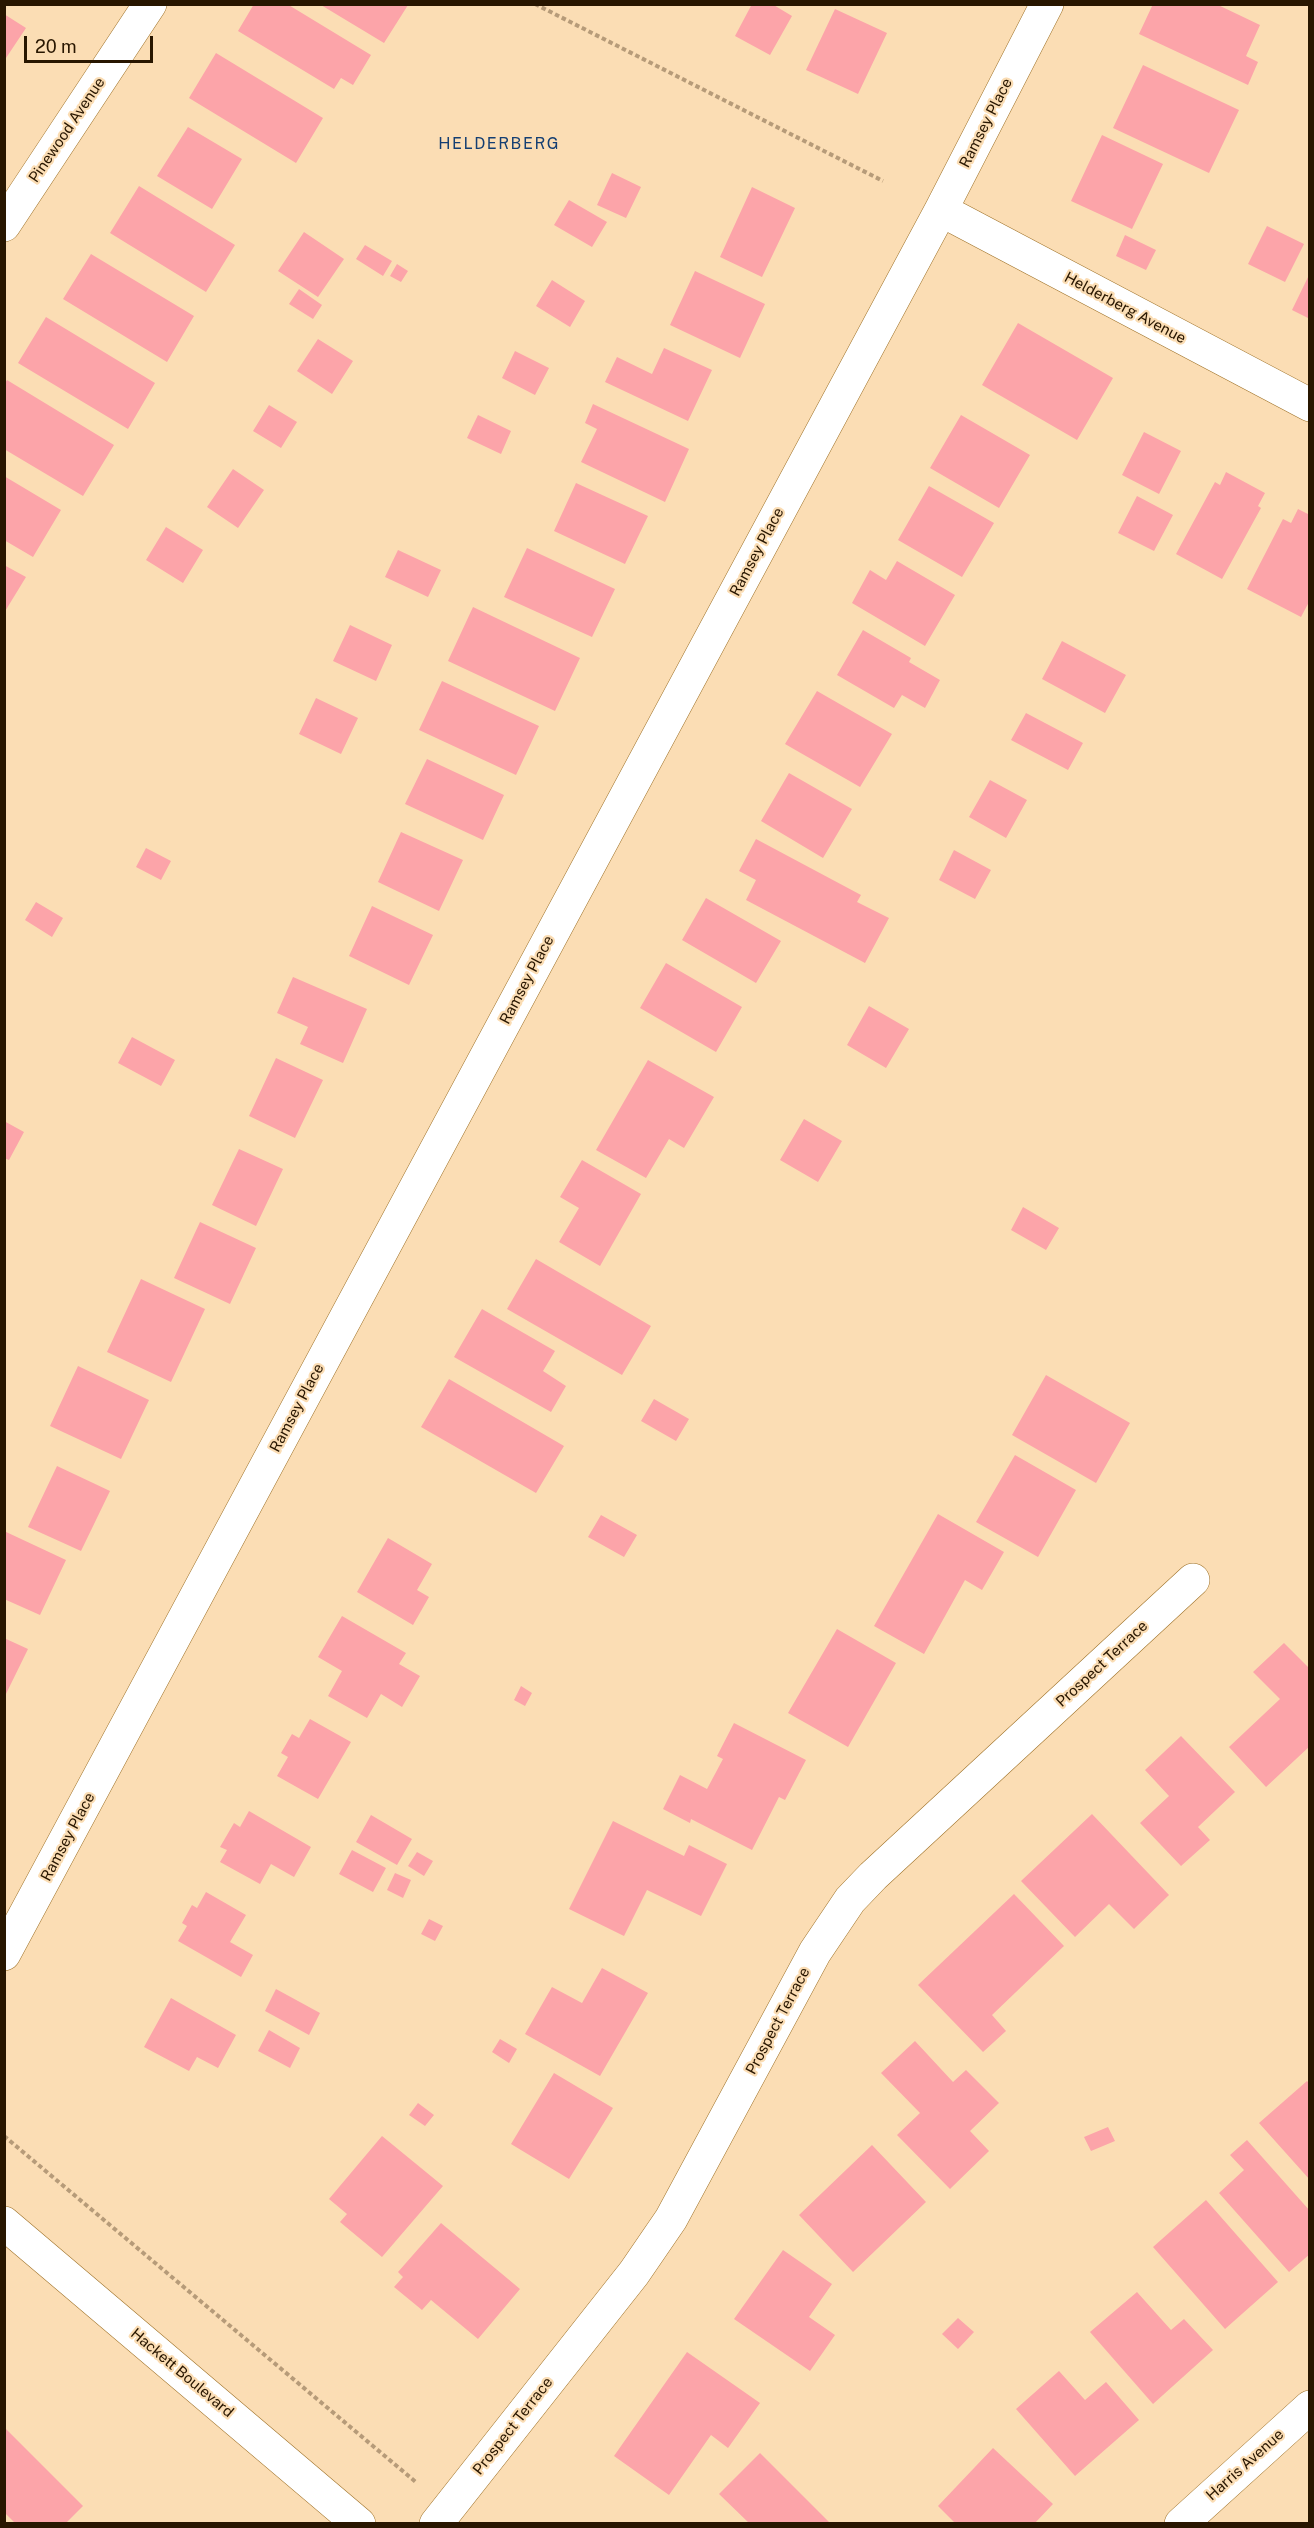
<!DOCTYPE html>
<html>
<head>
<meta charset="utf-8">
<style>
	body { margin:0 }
	#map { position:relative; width:1314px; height:2528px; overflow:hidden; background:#fbddb4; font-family:"Public Sans",sans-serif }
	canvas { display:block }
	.frame { position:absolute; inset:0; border:6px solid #281600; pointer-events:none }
	.scale { position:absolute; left:24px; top:36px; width:129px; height:27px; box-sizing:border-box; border:3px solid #281600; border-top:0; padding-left:8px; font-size:18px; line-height:21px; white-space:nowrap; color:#281600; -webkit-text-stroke:4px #fbddb4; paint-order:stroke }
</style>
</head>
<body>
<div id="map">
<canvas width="1314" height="2528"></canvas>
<div class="frame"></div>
<div class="scale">20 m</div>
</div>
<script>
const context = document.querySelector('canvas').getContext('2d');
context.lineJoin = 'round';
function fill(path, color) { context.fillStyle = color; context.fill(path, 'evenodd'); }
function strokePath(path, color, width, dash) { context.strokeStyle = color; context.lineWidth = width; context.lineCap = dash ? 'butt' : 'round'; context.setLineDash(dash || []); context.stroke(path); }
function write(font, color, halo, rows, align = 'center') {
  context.font = font + ' "Public Sans",sans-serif'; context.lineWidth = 4.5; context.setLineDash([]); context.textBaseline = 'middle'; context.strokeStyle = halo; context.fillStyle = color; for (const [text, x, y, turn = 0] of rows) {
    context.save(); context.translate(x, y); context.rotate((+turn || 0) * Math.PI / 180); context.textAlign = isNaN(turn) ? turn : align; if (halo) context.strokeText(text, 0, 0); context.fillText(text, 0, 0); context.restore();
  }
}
const building = new Path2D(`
	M254,4H287L371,55L353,85L341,78L334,89L238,31Z
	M752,4H772L792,16L770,55L735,36Z
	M1153,4H1216L1260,25L1246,56L1258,62L1248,85L1139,34Z
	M321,5H408L384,43Z
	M835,9L887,33L858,94L806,70Z
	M4,14L26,28L4,61Z
	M216,53L323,118L296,163L189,98Z
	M1143,65L1239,110L1209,173L1113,128Z
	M188,127L242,159L212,209L157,176Z
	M1102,135L1163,164L1132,229L1071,201Z
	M612,173L641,187L626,218L597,205Z
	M139,186L235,245L206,292L110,233Z
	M752,187L795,208L762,277L720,257Z
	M569,200L607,222L592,247L554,225Z
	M1267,226L1304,244L1285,282L1248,264Z
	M304,232L344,259L318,297L278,271Z
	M1125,235L1156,250L1146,270L1116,256Z
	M365,245L392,261L383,276L356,259Z
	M91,254L194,316L167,362L63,299Z
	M397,264L408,271L401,282L390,276Z
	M695,271L765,304L740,358L670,325Z
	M1310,273V319L1292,310Z
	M552,280L585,301L570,327L536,306Z
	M299,289L322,305L313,319L289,304Z
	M46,317L155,383L128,429L18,363Z
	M1018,323L1113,378L1077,440L982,385Z
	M318,339L353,361L332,394L297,371Z
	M664,348L712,370L688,421L605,382L617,357L652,374Z
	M515,351L549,368L535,395L502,378Z
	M7,380L114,445L83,496L4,449V385Z
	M593,404L689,449L665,502L581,462L597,429L585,423Z
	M269,405L297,422L281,448L253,431Z
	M478,415L511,431L501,454L467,438Z
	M961,415L1030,455L999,508L930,468Z
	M1144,432L1181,451L1159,494L1122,475Z
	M233,469L264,490L238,528L207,507Z
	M1226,472L1265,493L1258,506L1261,508L1222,579L1176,554L1215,482L1220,485Z
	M4,476L61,510L33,557L4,540Z
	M576,483L648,516L625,564L554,531Z
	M929,486L994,523L962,577L898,540Z
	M1137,496L1173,515L1154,551L1118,533Z
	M1298,509L1310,515V600L1301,617L1247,589L1283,519L1291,523Z
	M166,527L203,550L183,583L146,560Z
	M527,548L615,589L592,637L504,597Z
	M398,550L441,570L428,597L385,577Z
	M897,561L955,595L925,646L852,603L870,570L886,580Z
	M4,565L26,577L4,613Z
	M473,607L580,658L555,711L448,661Z
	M350,625L392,645L376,681L333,661Z
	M863,630L911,658L909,662L940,680L925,708L902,695L894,708L837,675Z
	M1062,641L1126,675L1105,713L1042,679Z
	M442,681L539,726L516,775L419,730Z
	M817,691L892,734L860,787L785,744Z
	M316,698L358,718L341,754L299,734Z
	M1026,713L1083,743L1068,770L1011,740Z
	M427,759L504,795L483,840L405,804Z
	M789,773L852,809L823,858L761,821Z
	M990,780L1027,800L1006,838L969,817Z
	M401,832L463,860L439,911L378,882Z
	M756,839L861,895L857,902L889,918L865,963L746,900L756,880L739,871Z
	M146,848L171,861L161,880L136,867Z
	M954,850L991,870L975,899L939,880Z
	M706,898L781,941L756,983L682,940Z
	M36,902L63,918L52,937L25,920Z
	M372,906L433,935L409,985L349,956Z
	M666,963L742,1007L716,1052L640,1008Z
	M293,977L367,1009L343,1063L300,1044L308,1027L277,1013Z
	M869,1006L909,1029L886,1068L847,1045Z
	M132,1037L175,1060L161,1086L118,1063Z
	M276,1058L323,1080L295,1138L249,1116Z
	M648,1060L714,1097L684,1148L669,1139L646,1178L596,1150Z
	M804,1119L842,1141L818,1182L780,1160Z
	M4,1121L24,1132L9,1160L4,1158Z
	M239,1149L283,1169L256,1226L212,1205Z
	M582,1160L641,1194L600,1266L559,1242L579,1208L560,1197Z
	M1023,1207L1059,1228L1046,1250L1011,1230Z
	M200,1222L256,1248L230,1304L174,1278Z
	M536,1259L651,1326L622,1375L507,1309Z
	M141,1279L205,1309L171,1382L107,1352Z
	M482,1309L555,1351L543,1371L566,1386L551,1412L454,1357Z
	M78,1366L149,1400L121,1459L50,1426Z
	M1046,1375L1130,1423L1096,1483L1012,1435Z
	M449,1379L564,1446L536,1493L421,1427Z
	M654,1399L689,1419L676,1441L641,1421Z
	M1015,1455L1076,1490L1038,1557L976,1522Z
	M57,1466L110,1491L81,1551L28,1527Z
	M938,1514L1004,1552L982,1590L965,1580L924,1654L874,1626Z
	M601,1515L637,1535L624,1557L588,1537Z
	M4,1531L66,1560L40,1615L4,1599Z
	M388,1538L432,1564L417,1590L429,1597L413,1625L357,1592Z
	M342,1616L406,1653L399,1664L420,1676L402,1707L381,1694L367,1718L328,1696L342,1671L318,1657Z
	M837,1629L896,1663L848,1747L788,1713Z
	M4,1638L28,1649L4,1698Z
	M1284,1643L1310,1669V1746L1266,1787L1229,1747L1280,1699L1253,1672Z
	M521,1686L532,1693L525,1706L514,1700Z
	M310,1719L351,1742L318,1799L277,1776L288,1757L281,1753L292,1734L299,1738Z
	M734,1723L806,1760L785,1800L779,1797L752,1850L691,1819L690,1823L663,1809L680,1775L707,1789L723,1759L717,1756Z
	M1181,1736L1235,1792L1198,1827L1210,1840L1181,1866L1140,1823L1169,1796L1145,1770Z
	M249,1811L311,1847L294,1877L271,1864L260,1884L220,1862L227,1850L220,1847L234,1823L240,1827Z
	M1092,1814L1169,1895L1134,1929L1109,1904L1075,1937L1021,1881Z
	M371,1815L412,1839L397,1865L356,1842Z
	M613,1821L684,1856L689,1845L727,1864L701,1916L647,1890L624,1936L569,1909Z
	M352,1850L386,1868L373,1892L339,1874Z
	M417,1852L433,1861L424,1876L408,1866Z
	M395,1873L411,1880L403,1898L387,1890Z
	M206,1892L246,1915L230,1942L253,1955L241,1977L178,1941L187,1926L182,1923L192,1905L197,1908Z
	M1014,1894L1064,1946L992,2015L1006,2031L983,2052L918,1985Z
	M429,1919L443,1926L435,1941L421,1934Z
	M602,1968L648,1993L600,2076L525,2034L552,1987L582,2003Z
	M276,1989L320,2013L309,2035L265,2011Z
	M171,1998L236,2035L218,2068L197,2057L189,2071L144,2047Z
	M269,2030L300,2048L290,2068L258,2051Z
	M500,2039L517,2049L509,2063L492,2052Z
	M915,2041L953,2082L966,2070L999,2103L970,2131L989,2151L950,2189L897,2135L920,2113L881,2073Z
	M554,2073L613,2108L569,2179L511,2144Z
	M1307,2081L1310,2084V2180L1259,2123Z
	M418,2103L434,2115L425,2126L409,2115Z
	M1108,2127L1115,2141L1091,2151L1084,2137Z
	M382,2136L443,2186L382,2257L340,2222L347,2214L329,2199Z
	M1247,2140L1310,2211V2254L1289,2272L1219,2193L1244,2170L1230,2155Z
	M872,2145L926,2202L853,2272L799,2215Z
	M1206,2200L1278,2282L1225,2329L1153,2247Z
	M441,2223L520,2289L478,2339L431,2300L422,2310L394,2287L403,2277L398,2272Z
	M783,2250L832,2284L809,2317L835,2335L810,2371L734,2319Z
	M1137,2292L1171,2330L1184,2319L1213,2350L1153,2404L1090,2332Z
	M958,2318L974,2332L958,2349L942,2334Z
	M687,2352L760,2403L728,2448L711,2435L669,2495L614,2456Z
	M1059,2371L1085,2400L1106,2382L1139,2420L1075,2476L1016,2409Z
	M4,2427L83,2506L65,2524H16L4,2512Z
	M993,2448L1053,2504L1034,2524H956L938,2506Z
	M760,2453L831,2524H750L719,2494Z`);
const path = new Path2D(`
	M535,4L883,181
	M4,2136L417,2483`);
const minor = new Path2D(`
	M941,210L1310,405
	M4,225L150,4
	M4,1954L941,210L1047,4
	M4,2223L359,2524
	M436,2524L634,2273L671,2219L815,1952L850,1900L873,1876L1193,1580
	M1181,2524L1310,2407`);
const streetNames = [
	["Ramsey Place",986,123,-63],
	["Pinewood Avenue",67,130,-56],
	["Helderberg Avenue",1125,308,28],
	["Ramsey Place",757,552,-62],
	["Ramsey Place",527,980,-62],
	["Ramsey Place",297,1408,-62],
	["Prospect Terrace",1102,1664,-43],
	["Ramsey Place",68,1837,-62],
	["Prospect Terrace",778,2021,-62],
	["Hackett Boulevard",182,2373,40],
	["Prospect Terrace",513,2426,-52],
	["Harris Avenue",1245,2465,-42]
];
const neighbourhoodNames = [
	["HELDERBERG",499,144]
];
fill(building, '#fca4a9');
strokePath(minor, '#9e7127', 34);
strokePath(path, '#b69b79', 4, [4.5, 3]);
strokePath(minor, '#fff', 33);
write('15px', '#281600', '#fbddb4', streetNames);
context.letterSpacing = '1.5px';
write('16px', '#143e72', '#fbddb4', neighbourhoodNames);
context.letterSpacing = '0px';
</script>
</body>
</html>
